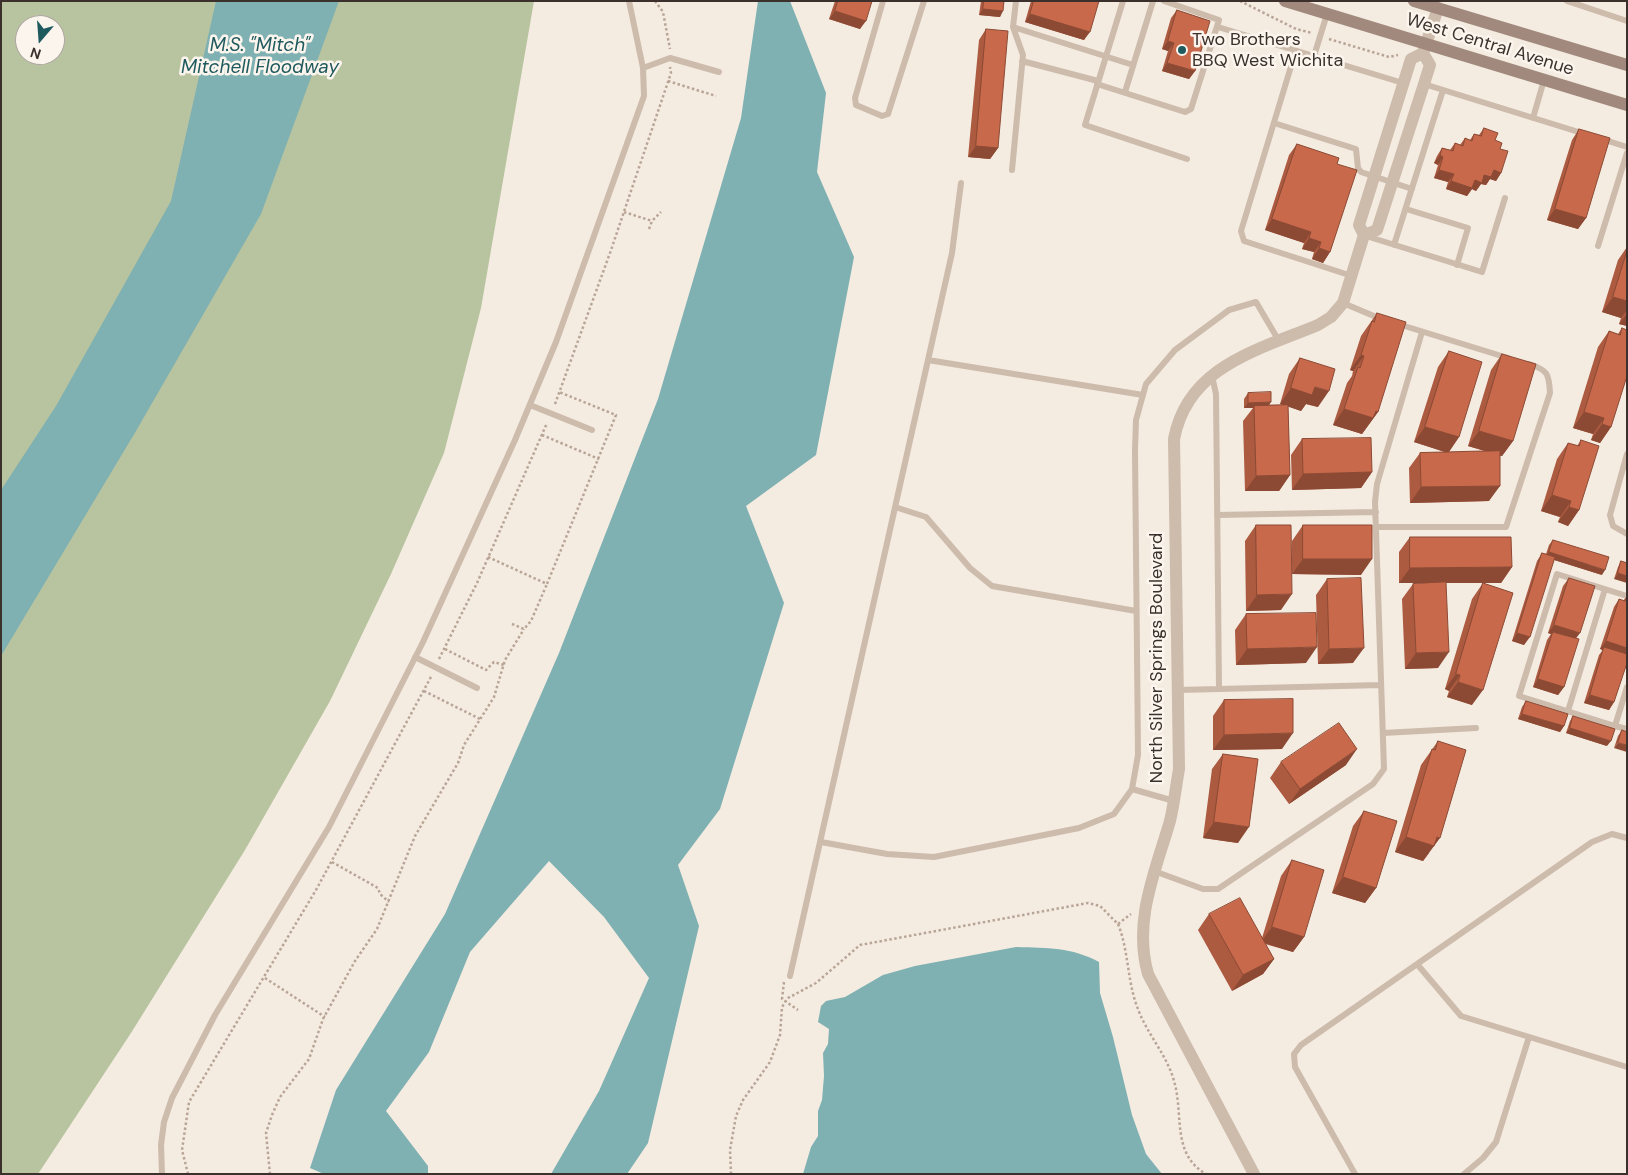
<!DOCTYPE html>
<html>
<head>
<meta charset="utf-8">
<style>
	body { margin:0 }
	#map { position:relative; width:1628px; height:1175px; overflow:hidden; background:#f4ebe1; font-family:"DM Sans",sans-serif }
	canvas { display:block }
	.frame { position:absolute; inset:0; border:2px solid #3b302b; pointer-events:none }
	.north { position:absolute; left:15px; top:15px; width:50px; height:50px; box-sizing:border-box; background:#fbf5ee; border:1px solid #aea6a0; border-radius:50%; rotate:198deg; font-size:14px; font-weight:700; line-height:20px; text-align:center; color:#3b302b }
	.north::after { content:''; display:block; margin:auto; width:18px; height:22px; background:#1f5a5e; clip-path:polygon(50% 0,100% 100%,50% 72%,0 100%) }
</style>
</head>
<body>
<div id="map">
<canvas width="1628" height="1175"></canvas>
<div class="frame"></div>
<div class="north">N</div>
</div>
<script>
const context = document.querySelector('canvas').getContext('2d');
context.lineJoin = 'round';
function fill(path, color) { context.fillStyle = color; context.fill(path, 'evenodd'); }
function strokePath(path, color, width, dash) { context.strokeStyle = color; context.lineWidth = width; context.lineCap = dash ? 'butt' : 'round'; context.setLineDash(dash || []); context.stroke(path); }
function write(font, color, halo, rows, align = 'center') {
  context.font = font + ' "DM Sans",sans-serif'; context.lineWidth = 5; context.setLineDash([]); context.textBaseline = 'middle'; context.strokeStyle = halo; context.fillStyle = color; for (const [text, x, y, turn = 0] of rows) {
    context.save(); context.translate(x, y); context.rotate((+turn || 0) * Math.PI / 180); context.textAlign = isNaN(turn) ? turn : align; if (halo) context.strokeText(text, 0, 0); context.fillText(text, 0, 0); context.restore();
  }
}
const green = new Path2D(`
	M1,1H534L481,308L444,453L391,574L330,701L245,850L131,1033L38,1174H1ZM25,25H55V55H25Z`);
const water = new Path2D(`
	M216,1H339L261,214L136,431L1,656V490L56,406L171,201Z
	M758,1H790L826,93L817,172L854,257L816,455L746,506L784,603L720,809L678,865L699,926L648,1143L627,1174H551L599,1091L649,978L604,917L549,861L470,952L429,1052L386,1111L428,1166V1174H324L310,1168L336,1090L445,914L559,653L658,399L741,118Z
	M1016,947C1048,948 1071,947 1099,962L1100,993L1113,1037L1132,1115L1146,1154L1162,1174H803L811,1147L818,1136V1111L822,1100L824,1076L823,1053L828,1044L829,1029L818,1022L821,1006L826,1001L845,997L883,975L915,966Z`);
const path = new Path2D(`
	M655,1L663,12L670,49
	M1240,1L1296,29L1312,33
	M1329,39L1389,57L1398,55
	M668,81L716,96
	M624,212L652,221
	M649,229L652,221L661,212
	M555,404L610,253L671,73L670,67
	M542,435L599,459
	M488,557L547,584L616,415L559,392
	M512,624L524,629L531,621L547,584
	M445,649L486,670L494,662L504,665
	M439,659L477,583L547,423
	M424,691L480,719
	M332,862L378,888L380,894L389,902
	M1118,924C1129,951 1127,982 1138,1009C1147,1034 1167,1055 1174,1081C1184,1114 1171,1154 1206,1174
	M265,978L325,1017
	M784,982L782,999L798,1010
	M188,1174L182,1150L189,1102L316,890L432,675
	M270,1174L266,1133L272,1115L280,1097L309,1059L323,1019L355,961L377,929L415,836L458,763L464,745L494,697L505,660L524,629
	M731,1174L730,1150L736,1116L743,1100L770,1062L780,1035L782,1007L788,998L816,983L860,945L1088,903L1100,906L1118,924L1131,914`);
const lane = new Path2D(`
	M883,1L855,98L856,105L882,116L888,114L924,1
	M1016,1L1013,27L1133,65
	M1123,1L1085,125L1187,159
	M1567,1L1627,21
	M1218,27L1403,83
	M1296,50L1241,231L1244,241L1352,276
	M1314,56L1327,14
	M1022,61L1098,81
	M643,68L670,58L719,72
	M1097,84L1185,112L1191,109L1219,20L1164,1
	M1424,84L1585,134
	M1125,92L1153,1
	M1533,118L1544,80
	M1274,123L1356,149L1358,168L1361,172L1412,189
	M1602,139L1627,147
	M1012,170L1023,55L1013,27
	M1406,209L1468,228L1457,265
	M1366,236L1482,272L1505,198
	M1394,245L1443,90
	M1598,246L1627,153
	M1343,303L1381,319
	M1398,324L1508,358
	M928,360L1143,395
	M1212,376L1216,394L1219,689
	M530,405L592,430
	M1627,454L1610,515L1613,526L1627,534
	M895,507L926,517L970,568L992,586L1136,611
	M1217,515L1376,512
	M1377,527H1506L1550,393C1549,374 1548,370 1529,364
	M415,657L477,688
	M1627,687L1615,726L1627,729
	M1178,690L1381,685
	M1568,711L1605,589
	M1615,726L1519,696L1557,574L1627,596
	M1383,733L1476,728
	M1132,789L1174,801
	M821,842L887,854L934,857L1079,828L1114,814L1132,789L1138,755L1135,450L1136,420L1146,384L1175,350L1229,310L1256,302L1279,341
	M1154,871L1203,889H1218L1373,784L1384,769L1375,502L1377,484L1422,332
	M1417,964L1461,1016L1627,1067
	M790,976L952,253L961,183
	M162,1174L161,1145L164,1122L172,1098L215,1015L329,827L423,642L515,440L556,342L644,96L643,68L629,1
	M1355,1174L1295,1067L1294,1054L1301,1045L1592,842L1612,834L1627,838
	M1464,1174L1483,1158L1496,1142L1529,1037`);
const street = new Path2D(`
	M1364,235L1377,230L1424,84L1430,65L1423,53
	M1254,1174L1148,974C1133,921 1155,872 1170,821C1174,804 1176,786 1179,769L1174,439C1188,366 1258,350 1318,325L1331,317L1343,303L1364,235L1359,225L1411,59L1423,53L1438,8`);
const secondary = new Path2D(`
	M1285,1L1627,105
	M1414,1L1627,65`);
const wall = new Path2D(`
	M835,1H872L860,29L829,19Z
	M981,1H1004L1000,17L979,15Z
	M1031,1H1099L1084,40L1025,22Z
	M1177,10L1195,71L1189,79L1162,71L1168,51L1162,49L1171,18Z
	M986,29L998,148L990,159L968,157L979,40Z
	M1484,128L1495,140L1500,149L1501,173L1496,181L1490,179L1486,185L1481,184L1476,191L1472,189L1467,196L1446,189L1448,182L1434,178L1438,165L1434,163L1437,156L1442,148L1450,150L1455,143L1460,145L1465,138L1470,140L1474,134L1479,135Z
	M1579,129L1586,218L1578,229L1547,220L1572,140Z
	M1297,144L1337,164L1330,252L1323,263L1312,259L1314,252L1302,249L1304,243L1265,230L1289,155Z
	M1627,247V326L1619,324L1621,318L1602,312L1618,260Z
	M1377,313L1378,412L1362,434L1333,425L1347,383L1352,376L1353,371L1350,370L1361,336Z
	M1622,328L1611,427L1600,443L1591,440L1593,434L1573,428L1598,347L1609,331L1618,334Z
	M1449,351L1459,437L1449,452L1485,451L1468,446L1491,370L1502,354L1513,441L1502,456H1500L1489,501L1410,503L1409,468L1420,453L1445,452L1414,442L1438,367Z
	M1300,358L1318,407L1306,404L1301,411L1288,406L1290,475L1279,491H1245L1243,421L1253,408H1244V399L1248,393L1269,405H1283L1280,404L1289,374Z
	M1302,439L1372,472L1361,488L1292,490L1291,455Z
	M1581,440L1579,510L1568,526L1558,522L1560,517L1541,511L1557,459L1568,443L1577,446Z
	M1256,525L1281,610L1246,611L1245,541Z
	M1303,525L1361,575L1292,574V541Z
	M1410,537L1512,567L1501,583H1446L1438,668L1405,669L1402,599L1413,584L1423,583H1399V552Z
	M1553,540L1602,575L1554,560L1524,645L1512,641L1537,561L1542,553L1546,554L1549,545Z
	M1621,561L1627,563L1614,579L1618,567Z
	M1569,578L1576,639L1564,687L1558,695L1533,687L1547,640L1551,634L1548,633L1563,586Z
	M1327,579L1353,663L1318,664L1316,595Z
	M1483,583L1472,705L1447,697L1449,691L1445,689L1472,599Z
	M1627,596L1614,702L1609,710L1584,703L1599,655L1603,650L1600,649L1614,607L1619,599L1623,601Z
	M1246,614L1306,663L1236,665L1235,630Z
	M1224,700L1282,749L1213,750V716Z
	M1526,701L1564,726L1560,732L1518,719L1522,707Z
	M1573,716L1607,746L1566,733L1570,721Z
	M1622,730L1627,732L1614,748L1618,736Z
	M1438,741L1429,853L1423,861L1395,852L1421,765Z
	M1223,754L1238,843L1203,838L1212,769Z
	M1281,762L1346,765L1289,804L1270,778Z
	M1364,811L1376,888L1365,903L1332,893L1353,826Z
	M1292,860L1304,937L1293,952L1265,944L1274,959L1263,974L1232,991L1198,930L1209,914L1262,938L1281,876Z`);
const shadedWall = new Path2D(`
	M983,9L1003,11L1000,17L979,15Z
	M835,11L866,21L860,29L829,19Z
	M1030,14L1090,32L1084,40L1025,22Z
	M1168,41L1174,43L1168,51L1162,49Z
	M1167,63L1195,71L1189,79L1162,71Z
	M976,146L998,148L990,159L968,157Z
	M1440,155L1443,157L1438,165L1434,163Z
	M1439,170L1454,174L1448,182L1434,178Z
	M1494,170L1501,173L1496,181L1490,179L1486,185L1481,184L1476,191L1472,189L1467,196L1446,189L1451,181L1475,180Z
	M1555,209L1586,218L1578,229L1547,220Z
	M1272,219L1311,232L1304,243L1265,230Z
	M1309,238L1321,242L1314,252L1302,249Z
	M1319,248L1330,252L1323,263L1312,259Z
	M1613,297L1627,301V310L1621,318L1602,312Z
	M1627,314V326L1619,324Z
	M1361,355L1364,356L1353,371L1350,370Z
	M1315,387L1329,391L1318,407L1306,404L1301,411L1280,404L1291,388Z
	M1271,402L1268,407L1254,406L1253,408H1244L1248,403Z
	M1344,409L1376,411L1378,412L1362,434L1333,425Z
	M1584,412L1604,418L1593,434L1573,428Z
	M1602,424L1611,427L1600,443L1591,440Z
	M1425,427L1459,437L1448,453L1414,442Z
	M1479,431L1513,441L1502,456L1468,446Z
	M1372,472L1361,488L1292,490L1303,474Z
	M1290,475L1279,491H1245L1256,476Z
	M1500,486L1489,501L1410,503L1421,487Z
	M1552,495L1571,501L1560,517L1541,511Z
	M1569,507L1579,510L1568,526L1558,522Z
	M1549,552L1605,570L1602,575L1545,557Z
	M1303,559H1372L1361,575L1292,574Z
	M1512,567L1501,583H1399L1410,568Z
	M1618,573L1627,576V583L1614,579Z
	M1292,594L1281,610L1246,611L1257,595Z
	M1554,625L1580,633L1574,641L1553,632L1551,634L1548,633Z
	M1517,633L1530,637L1524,645L1512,641Z
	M1606,641L1627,648V655L1604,647L1603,650L1600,649Z
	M1317,647L1306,663L1236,665L1247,649Z
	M1364,648L1353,663L1318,664L1329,649Z
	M1449,652L1438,668L1405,669L1416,653Z
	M1456,674L1460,675L1449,691L1445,689Z
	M1538,679L1564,687L1558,695L1533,687Z
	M1458,682L1483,690L1472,705L1447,697Z
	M1590,695L1614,702L1609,710L1584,703Z
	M1522,714L1564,726L1560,732L1518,719Z
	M1570,728L1611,741L1607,746L1566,733Z
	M1293,733L1282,749L1213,750L1224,735Z
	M1618,743L1627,745V752L1614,748Z
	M1357,749L1346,765L1289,804L1300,789Z
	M1214,822L1249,827L1238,843L1203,838Z
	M1406,837H1437L1440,838L1423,861L1395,852Z
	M1343,877L1376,888L1365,903L1332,893Z
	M1272,927L1304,937L1293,952L1261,942Z
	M1274,959L1263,974L1232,991L1243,975Z`);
const building = new Path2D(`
	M838,1H872L866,21L835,11Z
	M984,1H1004L1003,11L983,9Z
	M1034,1H1099L1090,32L1030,14Z
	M1177,10L1210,21L1195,71L1167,63L1174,43L1168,41Z
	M986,29L1008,31L998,148L976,146Z
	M1484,128L1498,133L1495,140L1502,143L1500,149L1508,151L1501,173L1494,170L1491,177L1484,175L1482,183L1475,180L1472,188L1451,181L1454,174L1439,170L1443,157L1440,155L1442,148L1453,151L1455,143L1463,146L1465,138L1472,141L1474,134L1481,136Z
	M1579,129L1610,138L1586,218L1555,209Z
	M1297,144L1339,158L1337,164L1357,170L1330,252L1319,248L1321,242L1309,238L1311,232L1272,219Z
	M1627,251V301L1613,297Z
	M1377,313L1406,322L1378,412L1376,411L1373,418L1344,409L1358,367L1360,368L1364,356L1361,355L1372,321L1374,322Z
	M1622,328L1627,330V376L1611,427L1602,424L1604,418L1584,412L1609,331L1620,335Z
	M1449,351L1482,362L1459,437L1425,427Z
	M1502,354L1536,364L1513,441L1479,431Z
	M1300,358L1335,369L1329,391L1315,387L1312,395L1291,388Z
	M1271,392V402L1248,403V393Z
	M1288,405L1290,475L1256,476L1254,406Z
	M1371,438L1372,472L1303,474L1302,439Z
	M1581,440L1599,446L1579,510L1569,507L1571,501L1552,495L1568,443L1579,446Z
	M1500,451V486L1421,487L1420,453Z
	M1256,525H1291L1292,594L1257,595Z
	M1303,525H1372V559H1303Z
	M1410,537H1511L1512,567L1410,568Z
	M1553,540L1609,557L1605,570L1549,552Z
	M1542,553L1555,557L1530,637L1517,633Z
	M1621,561L1627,563V576L1618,573Z
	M1361,578L1364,648L1329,649L1327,579Z
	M1569,578L1595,586L1580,633L1554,625Z
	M1446,582L1449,652L1416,653L1413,584Z
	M1483,583L1513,593L1483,690L1458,682L1460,675L1456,674Z
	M1627,597V648L1606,641L1619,599L1625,601Z
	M1316,613L1317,647L1247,649L1246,614Z
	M1553,632L1579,639L1564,687L1538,679Z
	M1604,647L1627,654V663L1614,702L1590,695Z
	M1293,699V733L1224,735V700Z
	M1526,701L1568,714L1564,726L1522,714Z
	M1573,716L1615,729L1611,741L1570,728Z
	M1339,723L1357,749L1300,789L1281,762Z
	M1622,730L1627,732V745L1618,743Z
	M1438,741L1466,750L1440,838L1437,837L1434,846L1406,837L1432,749L1435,750Z
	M1223,754L1258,759L1249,827L1214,822Z
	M1364,811L1397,821L1376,888L1343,877Z
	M1292,860L1324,870L1304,937L1272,927Z
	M1240,898L1274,959L1243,975L1209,914Z`);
const markers = [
	[1182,50,5,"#1f5a5e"]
];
const poiNames = [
	["Two Brothers",1192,40],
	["BBQ West Wichita",1192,61]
];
const streetNames = [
	["West Central Avenue",1490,45,17],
	["North Silver Springs Boulevard",1157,658,-90]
];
const waterNames = [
	["M.S. \"Mitch\"",260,46],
	["Mitchell Floodway",260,68]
];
fill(green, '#b8c4a0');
fill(water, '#7fb0b2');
strokePath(path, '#b9a596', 2.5, [2.5, 2.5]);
strokePath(lane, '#cdbbac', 6);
strokePath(street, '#cdbbac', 12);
strokePath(secondary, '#a18a7d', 12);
fill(wall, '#ac5a40');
fill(shadedWall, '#8c4a34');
fill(building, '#c8694b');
strokePath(building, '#8c4a34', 1);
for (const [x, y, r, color] of markers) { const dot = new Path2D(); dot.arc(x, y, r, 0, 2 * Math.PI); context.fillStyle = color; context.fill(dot); strokePath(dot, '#fbf5ee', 2); }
write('18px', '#3b302b', '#fbf5ee', poiNames, 'left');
write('18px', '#3b302b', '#fbf5ee', streetNames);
write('italic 19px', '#1f5a5e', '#fbf5ee', waterNames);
</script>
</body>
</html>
